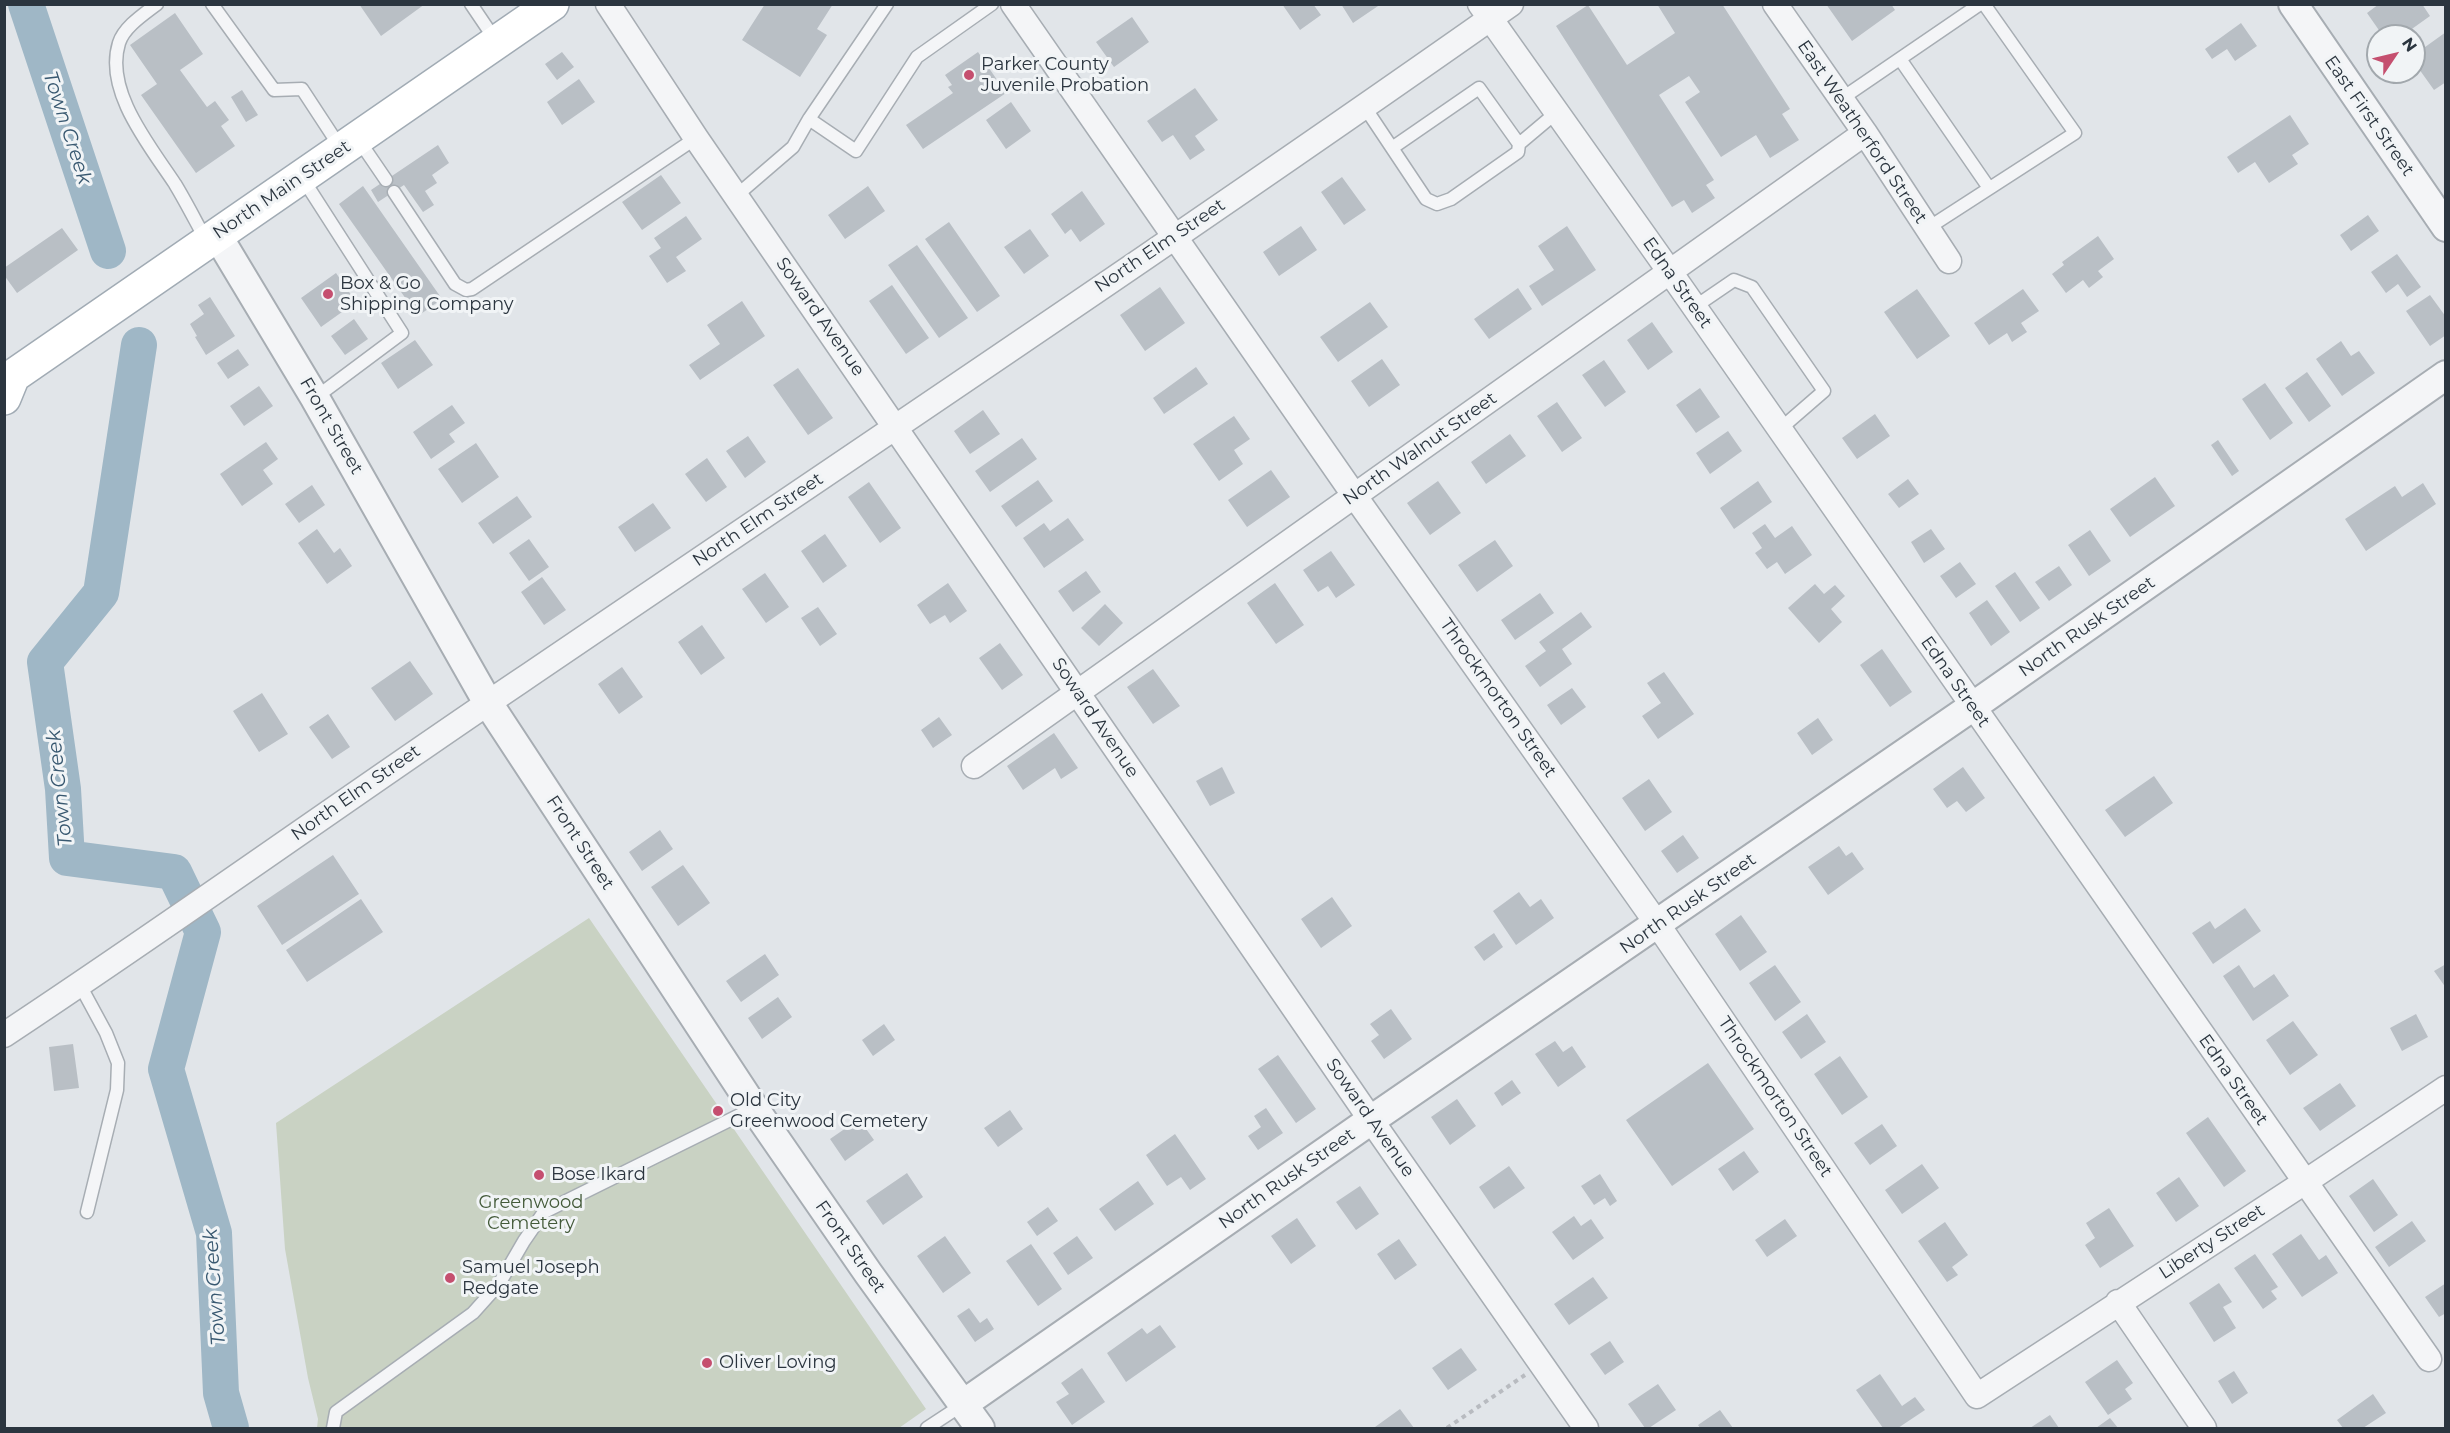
<!DOCTYPE html>
<html>
<head>
<meta charset="utf-8">
<style>
	body { margin:0 }
	#map { position:relative; width:2450px; height:1433px; overflow:hidden; background:#e1e5e9; font-family:Montserrat,sans-serif }
	canvas { display:block }
	.frame { position:absolute; inset:0; border:6px solid #2b353f; pointer-events:none }
	.north { position:absolute; left:2366px; top:24px; width:60px; height:60px; box-sizing:border-box; background:#f1f4f6; border:2px solid #a2a8ad; border-radius:50%; rotate:55deg; font-size:16px; font-weight:700; line-height:24px; text-align:center; color:#2b353f }
	.north::after { content:''; display:block; margin:auto; width:21px; height:27px; background:#c54f6f; clip-path:polygon(50% 0,100% 100%,50% 72%,0 100%) }
</style>
</head>
<body>
<div id="map">
<canvas width="2450" height="1433"></canvas>
<div class="frame"></div>
<div class="north">N</div>
</div>
<script>
const context = document.querySelector('canvas').getContext('2d');
context.lineJoin = 'round';
function fill(path, color) { context.fillStyle = color; context.fill(path, 'evenodd'); }
function strokePath(path, color, width, dash) { context.strokeStyle = color; context.lineWidth = width; context.lineCap = dash ? 'butt' : 'round'; context.setLineDash(dash || []); context.stroke(path); }
function write(font, color, halo, rows, align = 'center') {
  context.font = font + ' Montserrat,sans-serif'; context.lineWidth = 6; context.setLineDash([]); context.textBaseline = 'middle'; context.strokeStyle = halo; context.fillStyle = color; for (const [text, x, y, turn = 0] of rows) {
    context.save(); context.translate(x, y); context.rotate((+turn || 0) * Math.PI / 180); context.textAlign = isNaN(turn) ? turn : align; if (halo) context.strokeText(text, 0, 0); context.fillText(text, 0, 0); context.restore();
  }
}
const green = new Path2D(`
	M589,918L926,1409L899,1428H317L318,1419L308,1378L285,1249L276,1123Z`);
const river = new Path2D(`
	M26,4L108,251
	M139,345L101,593L45,662L63,789L67,858L174,872L203,932L166,1069L214,1233L221,1393L231,1428`);
const building = new Path2D(`
	M359,4H425L381,36Z
	M765,4H833L817,29L827,35L800,77L742,40Z
	M1282,4H1313L1321,15L1300,30Z
	M1341,4H1381L1353,23Z
	M1657,4H1722L1790,109L1782,114L1799,140L1770,158L1756,135L1721,157L1685,102L1700,92L1689,76L1659,95L1714,180L1706,185L1715,198L1692,213L1684,200L1672,207L1556,26L1588,5L1627,65L1675,33Z
	M1826,4H1891L1895,10L1852,41Z
	M2379,4H2422L2430,16L2402,36H2383L2367,13Z
	M175,13L203,54L180,70L207,107L215,101L229,120L221,126L235,146L196,173L141,95L157,84L130,45Z
	M1132,17L1149,42L1114,67L1096,42Z
	M2241,23L2257,46L2235,61L2227,49L2212,59L2205,49Z
	M2446,32V82L2434,90L2414,62V55Z
	M562,52L574,67L557,80L545,64Z
	M978,52L1006,93L923,149L906,125L953,93L948,87L952,85L945,75Z
	M579,79L595,102L562,125L547,102Z
	M1195,88L1218,120L1195,136L1205,150L1190,160L1173,135L1162,142L1147,121Z
	M242,90L258,115L246,122L231,97Z
	M1011,102L1031,131L1006,149L986,120Z
	M2290,115L2309,144L2292,155L2298,164L2269,183L2255,162L2238,173L2227,157Z
	M438,145L449,163L432,175L437,183L425,191L434,205L423,212L404,185L378,202L371,190Z
	M661,175L681,203L642,230L622,202Z
	M1342,177L1366,210L1344,225L1321,192Z
	M363,186L442,299L418,316L339,204Z
	M868,186L885,211L845,239L828,215Z
	M1082,191L1105,224L1080,242L1071,229L1065,234L1051,214Z
	M2368,215L2379,231L2351,251L2340,235Z
	M686,216L702,239L676,257L686,271L667,283L649,256L661,248L654,238Z
	M949,222L1000,296L977,312L925,239Z
	M1301,226L1317,250L1279,276L1263,252Z
	M1567,226L1596,270L1542,306L1529,286L1554,270L1538,246Z
	M62,228L78,250L17,293L4,275V268Z
	M1030,229L1049,256L1024,274L1004,247Z
	M2098,236L2114,259L2098,271L2103,277L2089,288L2083,280L2066,293L2052,274L2064,265L2062,262Z
	M917,245L968,318L939,338L888,265Z
	M2397,254L2421,287L2407,297L2398,284L2386,293L2371,272Z
	M336,273L356,302L321,327L301,298Z
	M892,285L929,338L906,354L869,301Z
	M1160,287L1185,323L1145,351L1120,315Z
	M1518,288L1532,309L1489,339L1474,319Z
	M1917,289L1950,336L1917,359L1884,312Z
	M2023,289L2039,311L2021,323L2027,332L2012,342L2007,333L1989,345L1974,323Z
	M2430,295L2446,317V335L2430,346L2406,311Z
	M210,297L235,336L206,355L195,337L197,336L190,324L204,314L198,305Z
	M742,301L765,336L700,380L689,365L720,344L707,325Z
	M1370,302L1388,327L1338,362L1320,337Z
	M354,319L368,339L345,355L331,336Z
	M1652,322L1673,352L1648,370L1627,340Z
	M415,340L433,365L398,389L381,363Z
	M2341,341L2351,356L2359,351L2375,373L2342,396L2316,359Z
	M238,349L249,365L228,379L217,363Z
	M1382,359L1400,385L1369,407L1351,381Z
	M1604,360L1626,392L1605,407L1582,375Z
	M1196,367L1208,384L1164,414L1153,398Z
	M798,368L833,418L808,435L773,385Z
	M2307,372L2331,406L2309,422L2285,388Z
	M2265,383L2293,423L2270,440L2242,399Z
	M259,386L273,406L244,426L230,406Z
	M1700,388L1720,417L1696,433L1676,405Z
	M1557,402L1582,438L1562,452L1537,416Z
	M452,405L465,423L449,434L455,442L431,459L413,432Z
	M983,410L1000,434L970,454L954,431Z
	M1875,414L1890,436L1857,459L1842,438Z
	M1234,416L1250,439L1234,450L1243,464L1219,481L1193,444Z
	M1728,431L1742,451L1710,474L1696,453Z
	M1510,434L1526,456L1486,484L1471,462Z
	M748,436L766,462L745,478L726,451Z
	M1022,438L1037,459L990,492L975,471Z
	M2218,440L2239,471L2232,476L2211,445Z
	M266,442L278,459L263,470L273,484L242,506L220,474Z
	M476,443L499,477L462,503L438,469Z
	M707,458L727,487L706,502L685,474Z
	M1271,470L1290,497L1247,527L1228,500Z
	M2155,477L2175,506L2130,537L2110,509Z
	M1908,479L1919,494L1899,508L1888,494Z
	M1038,480L1053,501L1016,527L1001,506Z
	M1438,481L1461,513L1430,535L1407,503Z
	M1758,481L1772,502L1734,529L1720,508Z
	M869,482L901,528L880,543L848,497Z
	M2423,483L2436,504L2366,551L2345,519L2395,486L2402,497Z
	M312,485L325,505L299,523L285,504Z
	M517,496L532,517L493,544L478,523Z
	M653,503L671,528L635,552L618,527Z
	M1068,518L1084,540L1044,568L1023,538L1044,523L1050,531Z
	M1765,524L1775,538L1792,526L1812,555L1785,574L1777,562L1767,569L1755,553L1762,548L1752,533Z
	M317,529L334,553L340,548L352,566L327,584L298,543Z
	M1931,529L1945,549L1924,563L1911,542Z
	M2090,530L2111,561L2089,576L2068,545Z
	M825,534L847,566L823,583L801,551Z
	M529,539L549,567L529,581L509,553Z
	M1495,540L1513,566L1477,592L1458,565Z
	M1331,551L1355,585L1336,598L1328,586L1318,592L1303,570Z
	M1960,562L1976,584L1956,598L1940,576Z
	M2059,566L2072,585L2049,601L2035,582Z
	M1086,571L1101,592L1073,612L1058,591Z
	M2015,572L2040,608L2020,622L1995,586Z
	M765,573L789,607L766,623L742,589Z
	M542,577L566,610L544,625L521,592Z
	M948,583L967,611L950,623L945,615L930,624L917,605Z
	M1275,583L1304,625L1276,644L1247,603Z
	M1815,584L1824,594L1835,585L1845,596L1831,609L1842,622L1819,643L1788,608Z
	M1540,593L1554,613L1515,640L1501,620Z
	M1987,600L2010,632L1991,646L1969,613Z
	M1105,604L1123,623L1099,646L1081,628Z
	M818,607L837,634L820,646L801,618Z
	M1581,612L1592,627L1562,649L1572,664L1540,687L1525,666L1546,651L1539,642Z
	M702,625L725,658L701,675L678,642Z
	M1000,643L1023,675L1002,690L979,658Z
	M1882,649L1912,692L1890,707L1860,665Z
	M410,661L433,694L395,721L371,688Z
	M622,667L643,697L619,714L598,684Z
	M1153,669L1180,706L1153,724L1127,687Z
	M1664,672L1694,714L1658,739L1642,716L1661,703L1647,683Z
	M1572,688L1586,707L1561,725L1547,705Z
	M262,693L288,734L259,752L233,711Z
	M328,714L350,747L332,759L309,727Z
	M939,717L952,735L933,748L921,730Z
	M1818,718L1833,740L1812,755L1797,733Z
	M1054,733L1078,768L1061,779L1055,768L1023,790L1007,766Z
	M1222,767L1235,793L1210,806L1196,781Z
	M1963,767L1985,798L1966,812L1957,801L1947,808L1933,789Z
	M2154,776L2173,803L2125,837L2105,810Z
	M1649,779L1672,812L1645,831L1622,798Z
	M660,830L673,849L642,871L629,852Z
	M1683,835L1699,858L1677,873L1661,851Z
	M1839,846L1846,856L1852,852L1864,869L1828,895L1808,867Z
	M333,855L359,894L282,945L257,906Z
	M683,865L710,903L678,926L651,887Z
	M1519,892L1530,907L1541,899L1554,918L1516,945L1493,911Z
	M1332,897L1352,926L1321,948L1301,919Z
	M361,899L383,932L307,982L286,950Z
	M2245,908L2261,931L2213,964L2192,933L2210,921L2215,929Z
	M1741,915L1767,952L1740,971L1715,934Z
	M1494,933L1503,947L1484,961L1474,947Z
	M765,954L779,975L741,1002L726,981Z
	M2446,964V988L2434,971Z
	M1775,965L1801,1002L1775,1021L1749,983Z
	M2239,965L2254,988L2274,974L2289,996L2253,1021L2223,976Z
	M778,997L792,1017L762,1039L748,1018Z
	M1391,1009L1412,1039L1384,1059L1371,1041L1379,1035L1370,1024Z
	M1807,1014L1826,1042L1801,1059L1782,1032Z
	M2416,1014L2428,1037L2402,1051L2390,1028Z
	M2293,1021L2318,1055L2290,1075L2266,1040Z
	M884,1024L895,1040L873,1056L862,1040Z
	M1555,1041L1563,1052L1572,1046L1586,1067L1558,1087L1535,1054Z
	M73,1044L79,1088L54,1091L49,1047Z
	M1278,1055L1316,1109L1296,1123L1258,1069Z
	M1840,1056L1868,1097L1842,1115L1814,1074Z
	M1708,1063L1754,1129L1672,1186L1626,1120Z
	M1512,1080L1521,1093L1502,1106L1494,1093Z
	M2340,1083L2356,1106L2320,1131L2303,1108Z
	M1457,1099L1476,1126L1450,1145L1431,1117Z
	M1266,1108L1283,1133L1258,1150L1248,1136L1261,1127L1254,1116Z
	M1010,1110L1023,1129L998,1147L984,1128Z
	M2208,1117L2246,1171L2224,1187L2186,1133Z
	M859,1119L874,1140L845,1161L830,1139Z
	M1882,1124L1897,1146L1870,1165L1854,1143Z
	M1175,1134L1206,1179L1190,1190L1181,1177L1167,1186L1146,1155Z
	M1744,1151L1759,1172L1733,1191L1718,1169Z
	M1922,1164L1939,1188L1902,1214L1885,1190Z
	M1509,1166L1525,1188L1494,1209L1479,1187Z
	M907,1173L923,1197L883,1225L866,1201Z
	M1600,1174L1617,1201L1610,1206L1605,1198L1594,1205L1581,1186Z
	M2179,1177L2199,1206L2176,1222L2156,1193Z
	M2373,1179L2398,1215L2374,1232L2349,1196Z
	M1138,1181L1154,1204L1115,1231L1099,1209Z
	M1360,1186L1379,1214L1356,1230L1336,1202Z
	M1048,1207L1058,1221L1037,1236L1027,1222Z
	M2109,1208L2134,1246L2100,1268L2085,1245L2095,1238L2086,1223Z
	M1574,1216L1581,1226L1591,1219L1604,1238L1573,1260L1552,1232Z
	M1297,1218L1316,1246L1291,1264L1271,1236Z
	M1785,1219L1797,1236L1767,1257L1755,1240Z
	M2412,1221L2426,1241L2389,1267L2375,1247Z
	M1945,1222L1968,1255L1952,1267L1958,1275L1947,1282L1918,1241Z
	M2301,1234L2319,1260L2326,1255L2338,1273L2302,1297L2272,1254Z
	M945,1236L971,1273L943,1293L917,1256Z
	M1077,1236L1093,1258L1068,1275L1053,1253Z
	M1399,1239L1417,1265L1395,1280L1377,1254Z
	M1031,1244L1062,1289L1038,1306L1006,1261Z
	M2255,1254L2278,1287L2271,1291L2277,1299L2263,1309L2234,1268Z
	M1593,1277L1608,1298L1569,1325L1554,1304Z
	M2219,1283L2232,1302L2223,1307L2236,1328L2214,1342L2189,1303Z
	M2446,1283V1313L2439,1317L2425,1297Z
	M969,1308L980,1323L987,1318L994,1329L975,1342L957,1316Z
	M1160,1325L1176,1347L1126,1382L1107,1353L1142,1328L1147,1334Z
	M1610,1341L1624,1362L1605,1375L1590,1354Z
	M1461,1348L1477,1370L1448,1390L1432,1368Z
	M2117,1360L2133,1383L2125,1389L2132,1399L2108,1415L2085,1382Z
	M1082,1368L1105,1402L1072,1425L1056,1402L1069,1394L1061,1383Z
	M2234,1371L2248,1393L2232,1404L2218,1381Z
	M1880,1374L1902,1406L1915,1397L1925,1410L1898,1428H1883L1856,1390Z
	M1658,1384L1676,1410L1649,1428H1645L1628,1404Z
	M2373,1394L2386,1413L2363,1428H2343L2337,1420Z
	M1400,1409L1414,1428H1377L1375,1427Z
	M1720,1410L1733,1428H1700L1698,1425Z
	M2050,1415L2059,1428H2030Z
	M2110,1418L2118,1428H2096Z`);
const path = new Path2D(`
	M1447,1428L1525,1375`);
const service = new Path2D(`
	M157,4C144,14 124,27 119,43C104,91 150,146 175,184C186,202 196,222 206,240
	M212,4L274,90L302,89L340,147
	M471,4L496,41
	M1900,59L1989,188
	M1841,99L1980,4
	M1364,106L1392,148
	M809,119L856,151L917,57L992,4
	M358,139L386,180
	M1519,144L1479,88L1392,148L1426,199L1437,204L1451,199L1518,152L1519,144L1557,112
	M303,179L402,333L315,398
	M394,192L455,284L466,290L472,289L696,138
	M736,196L793,147L809,119L887,4
	M1928,228L2075,133L1984,4
	M1693,308L1734,280L1752,287L1824,391L1779,430
	M80,985L106,1033L118,1063L117,1090L87,1212
	M333,1428L336,1412L473,1313L499,1284L524,1241L544,1212L754,1108
	M927,1428L962,1405`);
const minor = new Path2D(`
	M608,4L696,138L1371,1120L1586,1428
	M1013,4L1354,495L1658,925L1977,1396L2305,1182L2446,1088
	M1480,4L1670,272L2429,1359
	M1775,4L1865,133L1949,261
	M974,766L1865,133
	M4,1035C178,920 347,798 519,682C850,457 1183,235 1511,4
	M2118,1302L2204,1428`);
const tertiary = new Path2D(`
	M2293,4L2446,227
	M217,235L315,398L488,703L754,1108L868,1273L980,1428
	M962,1405L1371,1120L1972,707L2446,375`);
const primary = new Path2D(`
	M4,398L13,376L552,4`);
const markers = [
	[969,75,6,"#c54f6f"],
	[328,294,6,"#c54f6f"],
	[718,1111,6,"#c54f6f"],
	[539,1175,6,"#c54f6f"],
	[450,1278,6,"#c54f6f"],
	[707,1363,6,"#c54f6f"]
];
const poiNames = [
	["Parker County",981,65],
	["Juvenile Probation",981,86],
	["Box & Go",340,284],
	["Shipping Company",340,305],
	["Old City",730,1101],
	["Greenwood Cemetery",730,1122],
	["Bose Ikard",551,1175],
	["Samuel Joseph",462,1268],
	["Redgate",462,1289],
	["Oliver Loving",719,1363]
];
const streetNames = [
	["East First Street",2369,116,55],
	["East Weatherford Street",1862,132,56],
	["North Main Street",282,190,-34],
	["North Elm Street",1160,246,-34],
	["Edna Street",1677,283,55],
	["Soward Avenue",820,317,55],
	["Front Street",331,426,60],
	["North Walnut Street",1420,449,-35],
	["North Elm Street",758,520,-34],
	["North Rusk Street",2087,627,-35],
	["Edna Street",1955,682,55],
	["Throckmorton Street",1498,698,55],
	["Soward Avenue",1095,718,56],
	["North Elm Street",356,793,-35],
	["Front Street",580,843,57],
	["North Rusk Street",1688,904,-35],
	["Edna Street",2233,1080,55],
	["Throckmorton Street",1775,1097,56],
	["Soward Avenue",1370,1118,55],
	["North Rusk Street",1287,1179,-35],
	["Liberty Street",2212,1242,-33],
	["Front Street",850,1247,55]
];
const parkNames = [
	["Greenwood",531,1203],
	["Cemetery",531,1224]
];
const waterNames = [
	["Town Creek",67,128,72],
	["Town Creek",60,788,-96],
	["Town Creek",215,1287,-94]
];
fill(green, '#c9d2c3');
strokePath(river, '#9fb7c6', 36);
fill(building, '#b9bfc5');
strokePath(service, '#a7adb3', 15);
strokePath(minor, '#a7adb3', 27);
strokePath(tertiary, '#a7adb3', 32);
strokePath(primary, '#a1abb4', 36);
strokePath(path, '#b8bbc0', 4, [4.5, 4.5]);
strokePath(service, '#f4f5f7', 12);
strokePath(minor, '#f4f5f7', 24);
strokePath(tertiary, '#f4f5f7', 28);
strokePath(primary, '#fff', 33);
for (const [x, y, r, color] of markers) { const dot = new Path2D(); dot.arc(x, y, r, 0, 2 * Math.PI); context.fillStyle = color; context.fill(dot); strokePath(dot, '#f1f4f6', 2); }
write('18px', '#2b353f', '#f1f4f6', poiNames, 'left');
write('18px', '#2b353f', '#f1f4f6', streetNames);
write('18px', '#435a39', '#f1f4f6', parkNames);
write('italic 20px', '#385870', '#f1f4f6', waterNames);
</script>
</body>
</html>
